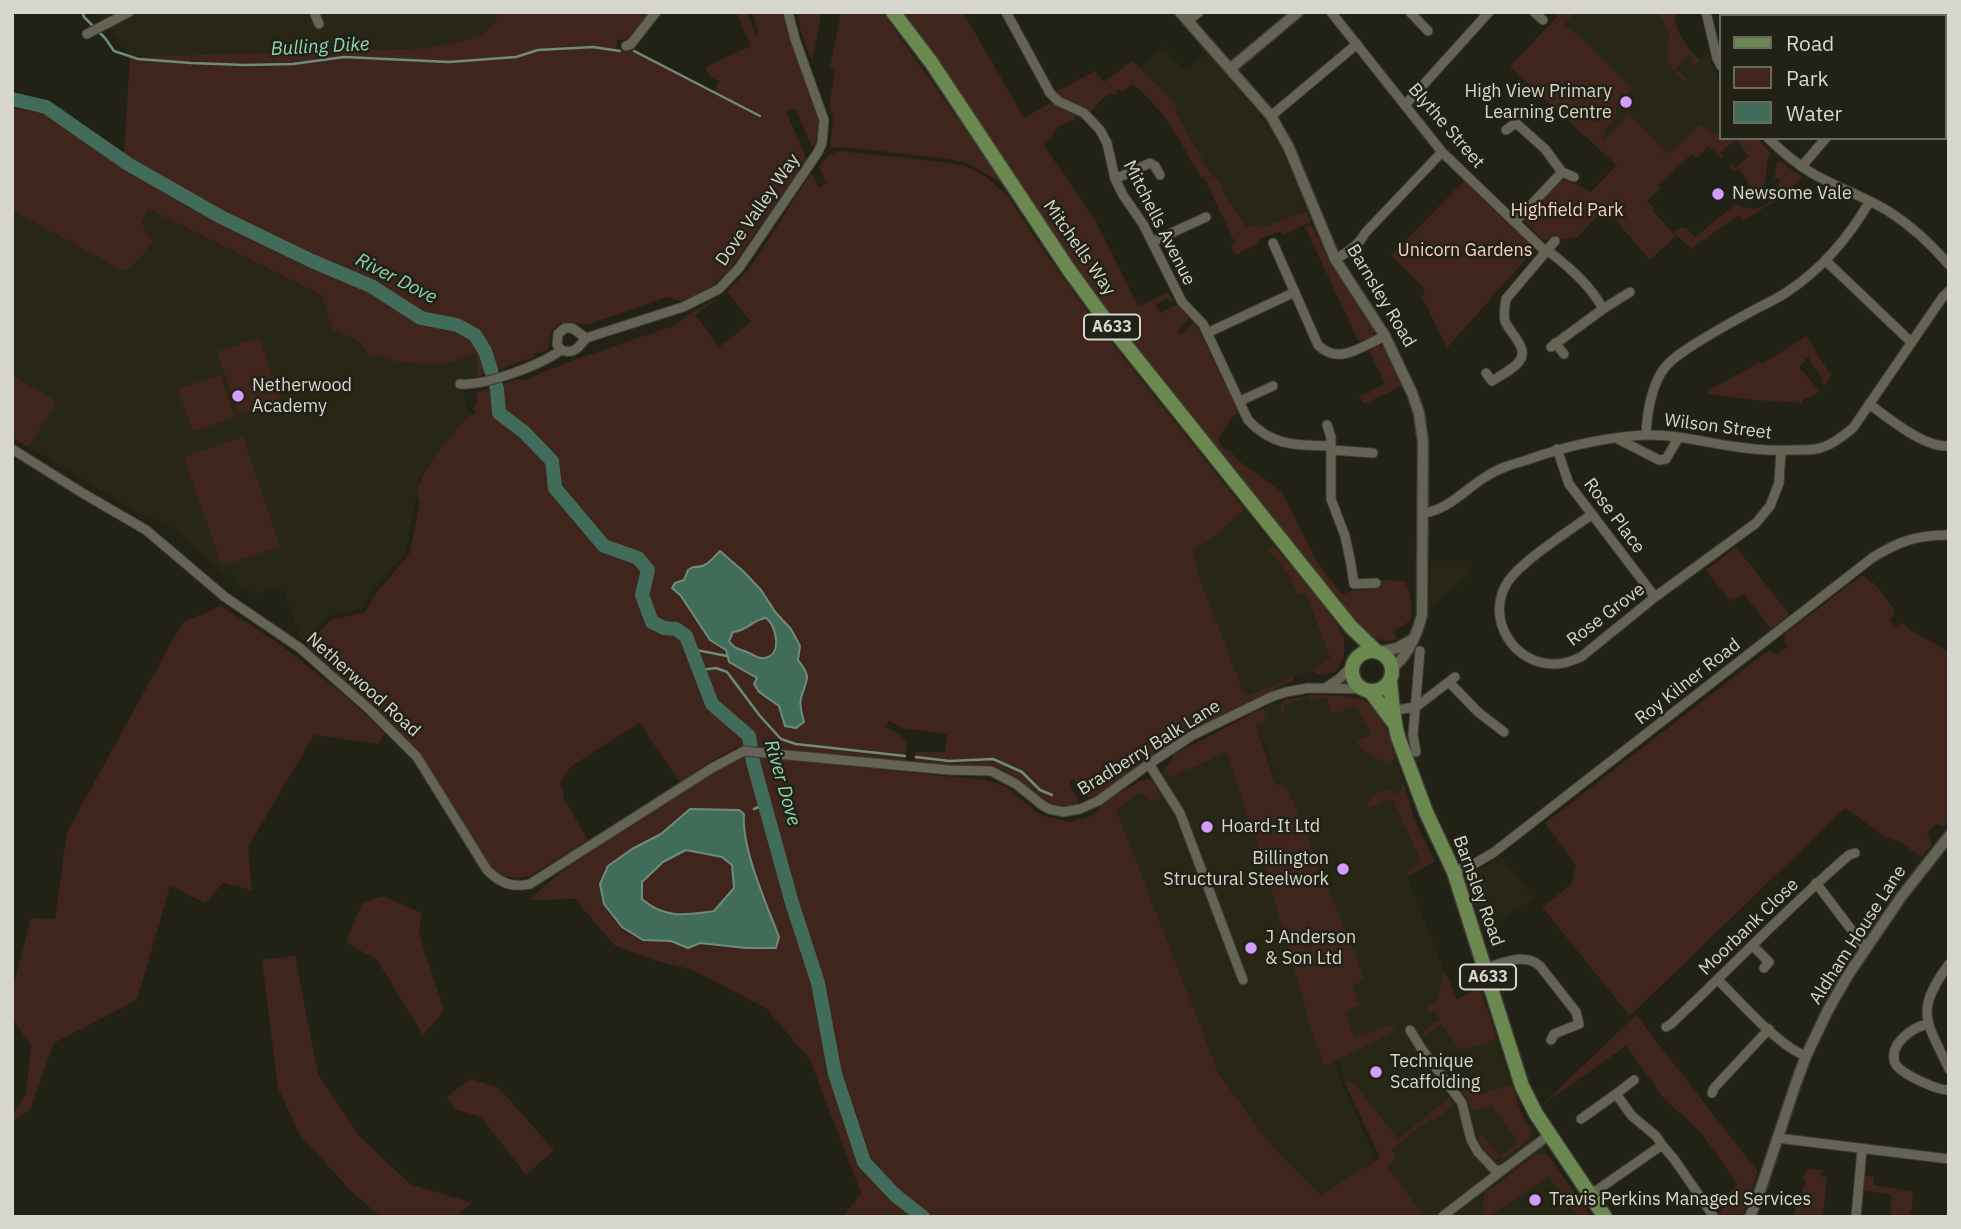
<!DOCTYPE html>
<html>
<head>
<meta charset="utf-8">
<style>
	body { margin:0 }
	#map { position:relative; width:1961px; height:1229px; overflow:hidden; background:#222116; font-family:"IBM Plex Sans",sans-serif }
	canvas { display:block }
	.frame { position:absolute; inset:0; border:14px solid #d6d6ce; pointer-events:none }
	.legend { position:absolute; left:1719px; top:14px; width:228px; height:126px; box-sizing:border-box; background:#222116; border:2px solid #6a6960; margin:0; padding:9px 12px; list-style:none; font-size:21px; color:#d6d6ce }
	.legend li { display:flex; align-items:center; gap:14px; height:35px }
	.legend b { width:35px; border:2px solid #6a6960 }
</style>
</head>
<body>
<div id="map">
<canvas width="1961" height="1229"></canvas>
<div class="frame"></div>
<ul class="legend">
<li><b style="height:9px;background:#6a884f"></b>Road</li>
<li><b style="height:19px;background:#3f251b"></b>Park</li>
<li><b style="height:19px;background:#416c59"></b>Water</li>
</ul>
</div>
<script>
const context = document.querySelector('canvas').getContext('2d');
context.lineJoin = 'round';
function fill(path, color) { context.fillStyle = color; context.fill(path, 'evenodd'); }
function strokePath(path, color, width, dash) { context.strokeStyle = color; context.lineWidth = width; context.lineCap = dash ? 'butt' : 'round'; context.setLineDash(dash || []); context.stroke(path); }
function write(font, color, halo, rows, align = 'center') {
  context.font = font + ' "IBM Plex Sans",sans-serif'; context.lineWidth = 5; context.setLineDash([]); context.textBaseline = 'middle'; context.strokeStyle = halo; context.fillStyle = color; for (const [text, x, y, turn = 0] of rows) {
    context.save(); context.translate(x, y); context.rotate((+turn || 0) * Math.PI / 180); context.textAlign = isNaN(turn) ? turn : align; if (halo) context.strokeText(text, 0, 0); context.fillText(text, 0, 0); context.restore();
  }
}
const built = new Path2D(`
	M96,12H500L491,28L476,37L429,48L130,57L99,18Z
	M1561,12H1674L1675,25L1686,47L1700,61L1708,54L1721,86V135L1713,134L1698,125L1638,186L1510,67Z
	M1163,47L1186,71L1207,53L1255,109L1273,134L1286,159L1308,215L1247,241L1176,113L1178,109L1173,102L1155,82L1139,69Z
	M12,164L138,204L321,295L333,330L361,343L443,365L476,354L477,377L460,379L469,415L431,461L419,479L406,553L371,593L362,609L329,616L304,641L301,640L284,592L277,588L257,594L239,586L164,521L145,517L12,437Z
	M1244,509L1274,546L1268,551L1289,575L1298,595L1304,593L1330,658L1312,671L1248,695L1244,692L1198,575L1192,549L1212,539Z
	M1430,561H1472L1471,574L1430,607Z
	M1311,695L1347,696L1359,698L1372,705L1390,738L1415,822L1435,861L1407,877L1456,999L1480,988L1519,1108L1549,1156L1591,1217H1425L1380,1158L1345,1083L1337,1059L1392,1033L1387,1026L1356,1038L1341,999L1268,755L1252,713L1284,700Z
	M1226,753L1261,853L1325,1065L1335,1061L1342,1084L1377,1160L1320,1195L1271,1145L1219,1074L1116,809L1141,793L1161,796L1151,779L1164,770L1171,776Z
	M1501,856L1535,900L1514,909L1484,932L1465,877L1484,868Z`);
const green = new Path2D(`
	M500,12H650L628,39L617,40L616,52L635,49L714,91L719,81L712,78L706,70L707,66L751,46L736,12H747L756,35L758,30L752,12H783L786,28L813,103L819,125L818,136L814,147L811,146L796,109L786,111L806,157V160L728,272L713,285L695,295L681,301L672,299L670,296L589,324L567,322L558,324L551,333L549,346L547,350L534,354V357L477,377L476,354L443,365L400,362L368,354L361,343L333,330L321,295L148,209L141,223L152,241L142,256L124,271L12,210V108L48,114L123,168L130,57L429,48L476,37L491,28Z
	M797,12H822L812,61L801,32Z
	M841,12H882L1004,184L967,163L942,158L870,150L840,147L830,148L833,118L829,107L835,70L830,68Z
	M898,12H963L1024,118L1051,103L1077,116L1074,120L1057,127L1052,136L1043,144L1095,220L1138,306L1168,292L1173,300L1170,302L1167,299L1156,305L1160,313L1176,305L1190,318L1178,331L1182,335L1194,322L1198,328L1239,413L1233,416L1218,440L1225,450L1230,451L1239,461L1282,492L1318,563L1342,594L1357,590H1367L1370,587L1378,588L1379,580L1405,581C1410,595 1414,606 1410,621L1393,631L1397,639C1383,644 1376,639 1366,631L1363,633L1106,313Z
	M1561,12H1575L1564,25L1574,33H1576L1632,89L1616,105V118L1605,129L1607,131L1601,138L1603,140L1602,142L1628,115L1665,149L1655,160L1665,150L1670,153L1699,124L1713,134L1721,135V138H1757L1771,153C1764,165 1768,180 1763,187C1757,195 1748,194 1742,188L1749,187L1747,180L1738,168L1733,172L1730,167V163L1736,168L1749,156L1736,140L1720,152L1724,157H1721L1708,146L1705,148L1706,150L1697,158L1692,154L1658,185L1661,188L1647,201L1655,209L1653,211L1673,233L1680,228H1685L1695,237L1736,204C1761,216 1775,203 1780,178H1774L1777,162L1779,161L1802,177C1788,195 1763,208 1744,220L1739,215L1691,249L1677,235L1650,260L1605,208L1578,237L1561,240L1554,234L1548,240L1542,239L1523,220L1561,181L1567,180L1591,192L1617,165L1510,67Z
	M1658,12H1674C1676,33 1685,47 1701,61L1692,66L1691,64L1694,60L1689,55L1676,68L1686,79L1684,82L1672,68L1667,57L1669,34Z
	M1757,12H1917L1918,16H1758Z
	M1132,61C1148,77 1166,90 1178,109L1176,113L1213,178L1217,177L1226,196L1247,228L1260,224L1263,227L1307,211L1311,222L1283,235L1281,231L1260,239L1259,243L1235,255L1231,246L1235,243L1204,177L1201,178C1182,144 1164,108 1132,84L1122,92L1120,89L1117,91V94C1103,93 1100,102 1091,112C1080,103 1063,101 1054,93L1095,71L1104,82Z
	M839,151L942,162L966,166L986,177L1008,196L1039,244L1098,326L1244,509L1212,539L1193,550L1198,575L1244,692L1248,695L1294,677L1293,681L1245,703L1192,731L1095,796L1088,798L1074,779L1070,781C1071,791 1078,796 1078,805C1039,819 1027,776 994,766C983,763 968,767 956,767C941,767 927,765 912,764L916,752H945L947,734L902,728L889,721L885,727C906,737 909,739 905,763L775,748L737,747L705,765L680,782L639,723L570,767L560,785L564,792L563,797L588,840L530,876C513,880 502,878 490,865L421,755L306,645L331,620L365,612L376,593L406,558L410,552L420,501L416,494C424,463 449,439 469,415L475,414L473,407L476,405L477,392L515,380L528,379L565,363L676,325L689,314L720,297L695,315L719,347L751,322L727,292L749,269L810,175L813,174L818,188L826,183L819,166L829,155ZM720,552L743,571L761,590L776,613L791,629L798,660L807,685L801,698L803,722L782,717L779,706L759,692L757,678L743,670L726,650L710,640L681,596L688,570L693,567C706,568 711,560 720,552Z
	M1465,180L1535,249L1447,348L1422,297L1425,289L1391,255Z
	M1311,224L1330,263L1374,331L1373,336L1359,342L1305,227Z
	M1806,336L1827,369L1832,374L1827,383L1824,385L1821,381L1823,380L1810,361L1809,357L1805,359L1806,361L1801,364L1800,368L1819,391L1814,396L1802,400V403L1754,400L1709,394L1708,390L1761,362L1762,364Z
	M259,337L281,400L239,415L217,352Z
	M1379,345L1383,346L1402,386L1364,404L1359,396L1385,384L1369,350Z
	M12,375L57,402L28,447L12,437Z
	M220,375L235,417L193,432L178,389Z
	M243,437L280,546L222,566L184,457Z
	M1274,546L1308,586L1336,623L1344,638V657L1335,672L1321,675L1312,671L1330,658L1305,593L1298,596L1289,575L1268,550Z
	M1736,547L1790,615L1771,629L1744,594L1730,601L1706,570Z
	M1861,576H1865L1871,583L1873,582L1894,609V615L1889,620L1895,627L1901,623L1905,624L1912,632L1913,631L1949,652V824L1943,826L1937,824L1927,833L1932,845L1921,857L1900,842L1887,838L1845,808L1630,1016L1542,907L1571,885L1576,865L1545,823L1766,652H1772L1777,655L1787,647L1784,640L1786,633Z
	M221,606L278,643L343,694L385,733L379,744L314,735L248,847L252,890L223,883L205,903L170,886L137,1000L54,1043L30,1110L12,1122V1116L26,1093L31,1046L12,1018V991L31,918L55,919L67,832L182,623Z
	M766,618C777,626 783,657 763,658C757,659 753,654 747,652C739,649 734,649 729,641L733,631C750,629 751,620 766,618Z
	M1311,695C1373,696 1377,696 1396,757L1388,764L1360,749L1357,741L1371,735L1358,709L1349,707L1340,712H1332L1326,697L1311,701L1309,696L1283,706L1285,712L1281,713L1280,709L1284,700Z
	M1261,709L1270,713L1264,715L1266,721L1256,725L1276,785H1286L1365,979L1352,986L1360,1005L1346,1011L1355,1038L1387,1026L1395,1028L1392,1033L1325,1066L1312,1032L1261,853L1226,753L1170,777L1164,770L1175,754Z
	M746,756L984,780L1005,786L1040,815L1070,822L1093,816L1102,803L1140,781L1151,779L1162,797L1152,802L1141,793L1116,809L1219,1074L1271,1145L1320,1195L1380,1158L1345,1083L1351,1080L1398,1139L1449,1098L1453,1105L1433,1122L1430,1119L1391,1150L1397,1157L1387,1166L1425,1217H843L861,1193L810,1060L767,1009L693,970L650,959L614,945L575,899L529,900L562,871L724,766ZM690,809L739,810L744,814C741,848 767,905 779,937L746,948L700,943L688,948L671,941L600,885L608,866L632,849L661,834Z
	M1404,784L1415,822L1435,861L1407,877V870L1421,861L1392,798L1368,808C1367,794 1380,793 1391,788L1393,794L1402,791V785Z
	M687,850L722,857L732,865L734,887L714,911C686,915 664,919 642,899V882L663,862Z
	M382,896L422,913L419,933L444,1011L423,1035L377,960L346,942L362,903Z
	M295,956L318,1074L359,1136L410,1184L472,1203L455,1217H381L351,1191L300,1135L278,1088L262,960Z
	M1445,971L1456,999L1480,988L1497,1039L1463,1050L1458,1047L1441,1024L1422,1037L1425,1029L1440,1020L1435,1010L1427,1014L1428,1007L1436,1002Z
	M1636,1015L1758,1172L1742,1217H1720L1718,1213L1725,1207L1719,1200L1738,1185L1700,1131L1664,1099L1626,1046L1542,1105Z
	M470,1079L498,1087L554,1150L526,1175L481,1117L455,1109L447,1097Z
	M1474,1082L1478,1095L1512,1084L1519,1108L1531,1131C1529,1140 1524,1143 1517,1149C1498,1165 1487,1160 1478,1137L1484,1136L1500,1157L1518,1142L1492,1106L1472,1111L1468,1100L1462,1092Z
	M1536,1154H1544L1549,1156L1591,1217H1578L1549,1176L1488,1217C1482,1208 1481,1203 1486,1193Z
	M1807,1168L1822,1170L1821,1176L1827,1177L1823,1217H1793L1806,1180L1803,1179Z
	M1865,1176L1874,1177V1185L1913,1192L1912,1210H1910V1217H1891V1194L1864,1191Z`);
const water = new Path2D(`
	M720,551L743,571L761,590L776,613L791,629L800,646L798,660C813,679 806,679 801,698C799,706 802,714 804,722L796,728L785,726L779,706L759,692L754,684L757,678L729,662L726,650L710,640L681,596L672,588L675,583L684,580L688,570L693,567C706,568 711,560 720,551ZM766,618C777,626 783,657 763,658C757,659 753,654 747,652C739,649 734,649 729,641L733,632C750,630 751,620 766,618Z
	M690,809L739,810L744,814C741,848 767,905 779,937L776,948H746L700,943L688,948L671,941L643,940L622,927L604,904L600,884L608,866L632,849L661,834ZM686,850L722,857L732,865L734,888L714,911C686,915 664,919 642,899V882L663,862Z`);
const stream = new Path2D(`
	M82,12L84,17L105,38L114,51L138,59L191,63L245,65L293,64L344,57L449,62L516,57L538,50L593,47L620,51
	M634,51L760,116
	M691,649L727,656
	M700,670L716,668L727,672L760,716L781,739L796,744L905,756
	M916,757L949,761L993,759L1022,772L1040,790L1052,795
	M754,809L765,804`);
const river = new Path2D(`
	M12,99L46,107L128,164L221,217L312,261L371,286L421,318L457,325L475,335L485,351L497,389L499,413L524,432L552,461L555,488L604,546L638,558L648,570L642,595L652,622L664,628L676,629L686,636L712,704L749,736L753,762L792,903L818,983L835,1074L864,1162L895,1195L923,1217`);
const minor = new Path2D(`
	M314,12L319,24
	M1006,12L1050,93L1058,101L1084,113L1100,130L1107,143L1115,179L1123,195L1143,224L1182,302L1203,324L1248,420C1273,447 1297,445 1331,446
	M1331,12L1442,152L1546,252L1551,253C1571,269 1591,286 1603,309L1551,347
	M1410,12L1428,31
	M1534,12L1543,20
	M1706,12L1717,58L1721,66
	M1188,21L1199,12
	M87,34L129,12
	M626,46L631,44L656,12
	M1945,102H1949
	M1405,105L1489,12
	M1271,116L1357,44
	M1506,130L1516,123L1545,149L1562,172L1515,222
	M1768,138C1782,152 1798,165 1815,175C1839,188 1865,197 1888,211C1912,226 1931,244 1949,265
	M1802,166L1826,138
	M1562,172L1574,177
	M1115,179L1150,163L1155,166L1160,175
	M1152,242L1206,217
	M1273,243L1318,345C1339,366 1362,346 1385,336
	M1335,259C1347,253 1359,245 1365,233L1442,152
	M1826,261L1911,342
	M1603,309L1630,292
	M565,328H572L586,338C579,347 574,355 561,350L557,344L558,334Z
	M1207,333L1295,292
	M586,338L683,307L719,289L739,268L818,152L822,143L824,120L795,39L788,12
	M1555,343L1564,354
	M1486,373L1492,381C1500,376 1509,371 1516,365C1533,350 1511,336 1505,321C1503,314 1505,306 1506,299L1555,241
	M460,384C485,386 541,365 561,350
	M1240,401L1273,386
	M1869,404C1890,419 1924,448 1949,446
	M1327,425L1331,437V499L1345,536L1350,559L1354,584L1376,583
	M1646,435C1647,414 1650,392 1661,373C1670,359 1684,351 1698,342C1716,331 1735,320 1754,310C1765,304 1777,299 1787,292C1823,268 1848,238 1870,201
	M1618,439L1659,460L1666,459L1679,437
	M12,449L84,494L146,530L225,597L300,648L370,710L417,757L487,870C500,883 512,888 530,884L712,768L744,751L949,770L991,771L1016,784L1042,805L1049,809L1063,812L1080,809L1098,801L1149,764L1193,735L1271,697L1286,692L1308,688L1362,689
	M1557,449L1569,484L1655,597
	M1331,450L1373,453
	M1424,513C1450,509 1465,489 1487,476C1499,468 1513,464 1527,460C1566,446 1605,437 1646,435C1675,434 1703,442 1731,446C1750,449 1770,451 1790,450C1802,450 1815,451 1826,446C1836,442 1844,435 1853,428L1942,298L1949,291
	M1591,515C1569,531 1520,562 1507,583C1485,619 1514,665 1555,664C1564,664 1572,661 1581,657L1655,597L1756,523L1770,506L1779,483L1781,450
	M1449,682L1478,712L1504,732
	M1327,687L1340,678L1353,665
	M1395,710L1416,707L1455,677
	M1416,752L1413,735L1420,651
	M1149,764L1180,813L1243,980
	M1454,872L1474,864L1493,853L1872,558C1899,541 1917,535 1949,535
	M1816,883L1866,949
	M1753,946L1769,962L1764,968
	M1949,964C1914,1012 1926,1020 1949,1069
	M1486,968C1503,963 1525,952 1540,966L1576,1012L1579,1024L1554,1034L1551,1040
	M1718,980C1741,1002 1778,1046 1806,1056
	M1928,1024C1913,1027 1888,1044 1895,1063C1899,1073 1938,1091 1949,1090
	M1666,1027L1671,1024C1731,968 1787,908 1849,855L1855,853
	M1410,1030L1421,1048L1462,1103L1471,1140L1478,1152L1494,1169L1499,1171L1505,1168L1549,1135
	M1712,1093L1714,1088L1769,1029
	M1616,1094L1634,1080
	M1581,1119L1616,1094L1632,1116L1656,1136L1662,1145
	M1777,1138L1949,1159
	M1590,1195L1662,1145L1674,1159L1714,1217
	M1443,1216L1504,1169
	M1856,1217L1862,1149`);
const tertiary = new Path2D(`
	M1180,12L1271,116L1289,148L1335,259L1385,336L1412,393L1419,413L1423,442L1422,615C1417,634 1408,656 1392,668
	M1230,69L1298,12
	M1379,652L1397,648L1412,640
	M1750,1217L1759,1194L1796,1083L1806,1056L1828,1010L1848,975L1901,897L1949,836`);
const primary = new Path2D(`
	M893,12L931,62L1069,270L1104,318L1351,627L1376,651
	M1352 671a20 20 0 1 1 40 0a20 20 0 1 1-40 0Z
	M1390,682C1392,700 1393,719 1398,737L1426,812L1454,872L1522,1086L1536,1114L1605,1217
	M1371,692L1394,723`);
const markers = [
	[1626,102,7,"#d29dfd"],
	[1718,194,7,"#d29dfd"],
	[238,396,7,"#d29dfd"],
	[1207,827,7,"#d29dfd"],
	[1343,869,7,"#d29dfd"],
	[1251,948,7,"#d29dfd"],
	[1376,1072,7,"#d29dfd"],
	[1535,1200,7,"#d29dfd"]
];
const shields = [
	[1112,327,56],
	[1488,977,56]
];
const shieldNames = [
	["A633",1112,327],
	["A633",1488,977]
];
const poiNames = [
	["High View Primary",1612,92,"right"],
	["Learning Centre",1612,113,"right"],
	["Newsome Vale",1732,194],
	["Netherwood",252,386],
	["Academy",252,407],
	["Hoard-It Ltd",1221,827],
	["Billington",1329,859,"right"],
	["Structural Steelwork",1329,880,"right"],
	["J Anderson",1265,938],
	["& Son Ltd",1265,959],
	["Technique",1390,1062],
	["Scaffolding",1390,1083],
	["Travis Perkins Managed Services",1549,1200]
];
const streetNames = [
	["Blythe Street",1446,126,49],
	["Dove Valley Way",758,210,-55],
	["Mitchells Avenue",1159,223,63],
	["Mitchells Way",1079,248,55],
	["Barnsley Road",1381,296,59],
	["Wilson Street",1718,427,7],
	["Rose Place",1614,516,53],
	["Rose Grove",1606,615,-37],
	["Roy Kilner Road",1688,682,-38],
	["Netherwood Road",363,685,42],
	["Bradberry Balk Lane",1149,748,-32],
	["Barnsley Road",1478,891,70],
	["Moorbank Close",1749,927,-44],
	["Aldham House Lane",1858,935,-57]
];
const parkNames = [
	["Highfield Park",1567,211],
	["Unicorn Gardens",1465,251]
];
const waterNames = [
	["Bulling Dike",320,47,-3],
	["River Dove",396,279,27],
	["River Dove",782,783,74]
];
fill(built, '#282715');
fill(green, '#3f251b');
fill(water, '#416c59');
strokePath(water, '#6e8c7c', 2);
strokePath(stream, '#6e8c7c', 2.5);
strokePath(river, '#416c59', 14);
strokePath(minor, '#3c3c34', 11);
strokePath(tertiary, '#3c3c34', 13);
strokePath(primary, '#3c3c34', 17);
strokePath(minor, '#646356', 9);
strokePath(tertiary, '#646356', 10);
strokePath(primary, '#6a884f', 14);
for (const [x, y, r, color] of markers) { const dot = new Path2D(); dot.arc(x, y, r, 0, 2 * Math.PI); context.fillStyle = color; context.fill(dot); strokePath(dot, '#222116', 2.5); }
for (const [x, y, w] of shields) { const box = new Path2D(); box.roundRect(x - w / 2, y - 12.5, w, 25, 5); context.fillStyle = '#222116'; context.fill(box); strokePath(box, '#d6d6ce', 2); }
write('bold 16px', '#d6d6ce', null, shieldNames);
write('18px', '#d6d6ce', '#222116', poiNames, 'left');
write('18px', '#d6d6ce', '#222116', streetNames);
write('18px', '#f8cebf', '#222116', parkNames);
write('italic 19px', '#8cd5b4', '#222116', waterNames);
</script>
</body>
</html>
